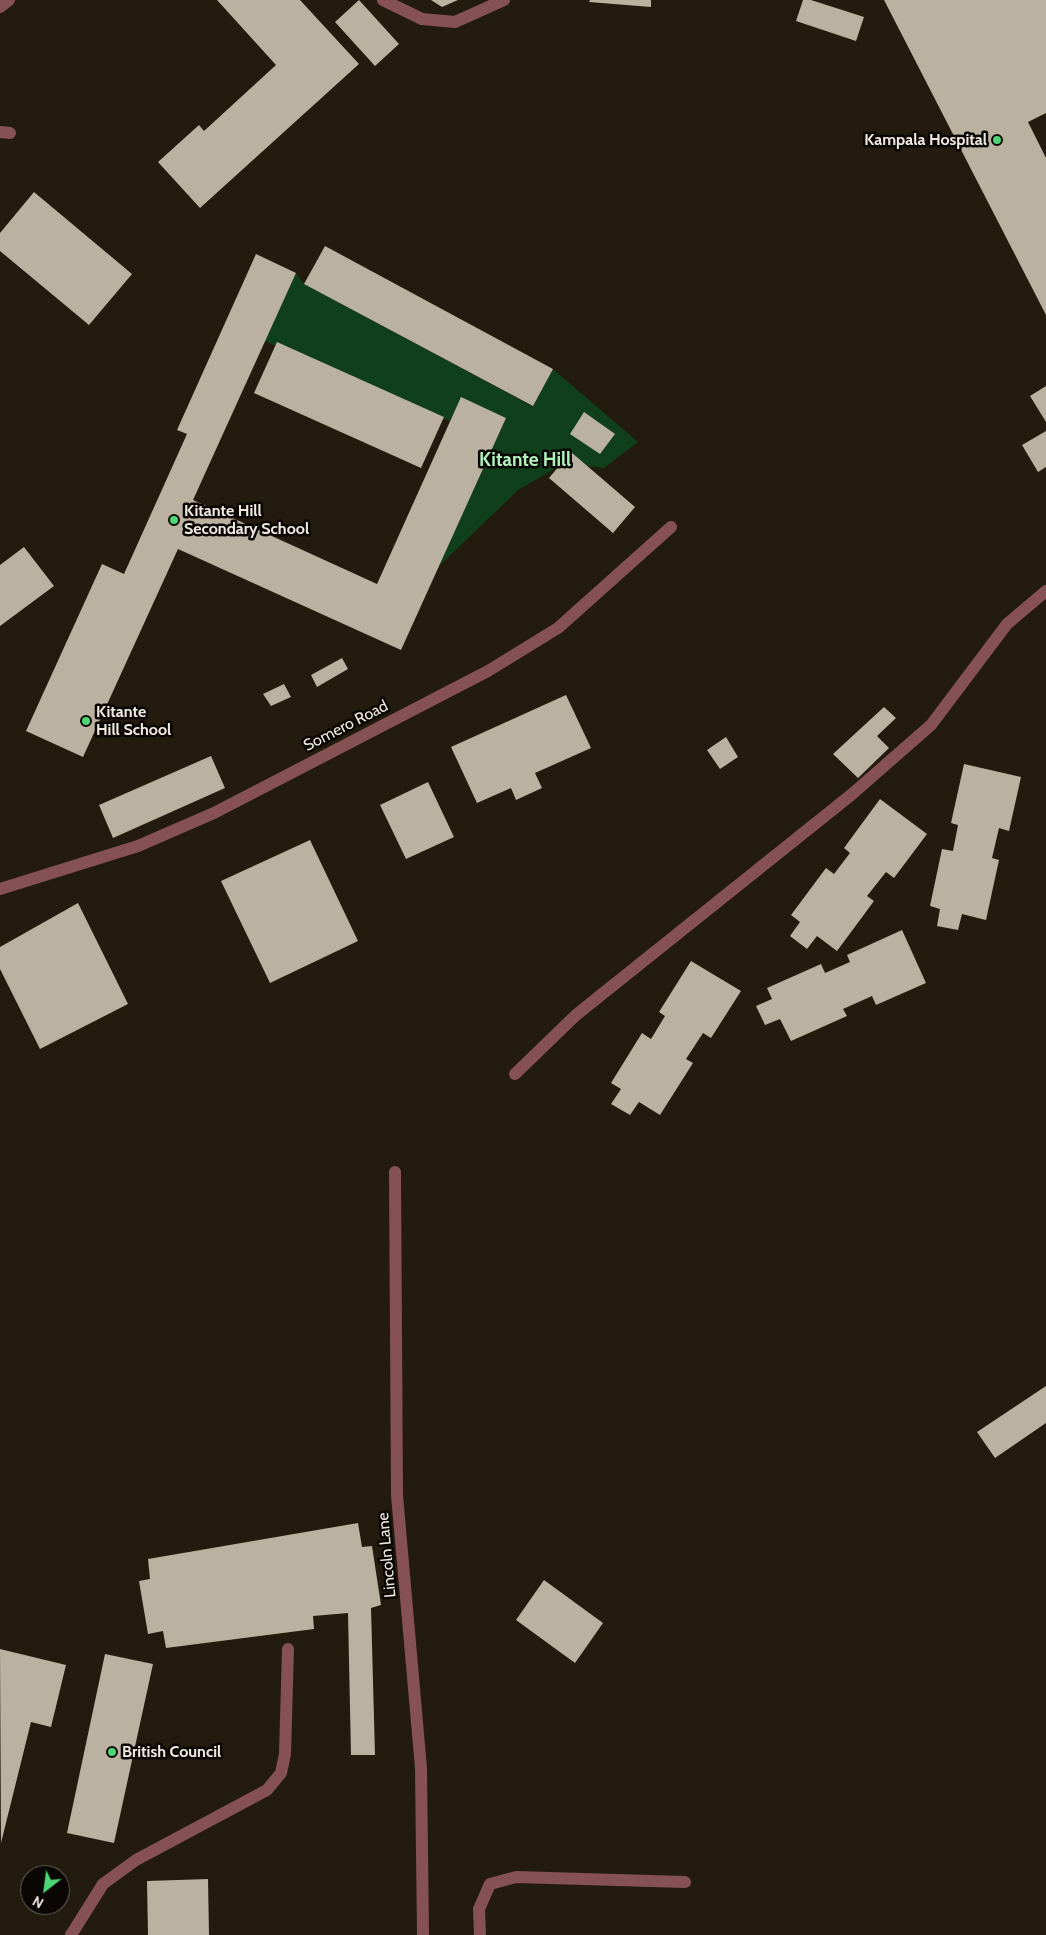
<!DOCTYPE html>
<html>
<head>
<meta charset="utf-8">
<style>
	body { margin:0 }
	#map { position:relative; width:1046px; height:1935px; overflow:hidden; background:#231b0d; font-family:Cabin,sans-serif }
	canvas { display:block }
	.north { position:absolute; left:20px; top:1865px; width:50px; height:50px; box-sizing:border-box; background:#090603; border:1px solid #65615b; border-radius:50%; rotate:210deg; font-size:14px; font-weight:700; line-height:20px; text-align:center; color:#eee9e0 }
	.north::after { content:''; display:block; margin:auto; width:18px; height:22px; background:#4dd676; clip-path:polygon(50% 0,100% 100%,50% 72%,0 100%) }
</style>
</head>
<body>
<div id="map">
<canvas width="1046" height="1935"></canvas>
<div class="north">N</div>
</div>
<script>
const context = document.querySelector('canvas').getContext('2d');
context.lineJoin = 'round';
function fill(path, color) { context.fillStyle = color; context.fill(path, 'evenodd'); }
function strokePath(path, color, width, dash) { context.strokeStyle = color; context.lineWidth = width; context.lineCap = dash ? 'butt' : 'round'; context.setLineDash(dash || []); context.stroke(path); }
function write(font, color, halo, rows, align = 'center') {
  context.font = font + ' Cabin,sans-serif'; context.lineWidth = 5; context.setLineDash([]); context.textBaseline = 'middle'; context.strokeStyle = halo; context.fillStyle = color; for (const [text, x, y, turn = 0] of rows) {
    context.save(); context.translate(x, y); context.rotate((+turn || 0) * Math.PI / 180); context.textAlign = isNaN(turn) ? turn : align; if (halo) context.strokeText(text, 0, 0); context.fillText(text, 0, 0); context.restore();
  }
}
const green = new Path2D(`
	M296,273L304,284L532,406L553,369L638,442L604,468L563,464L518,490L438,567L506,418L461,398L450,421L265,341Z`);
const building = new Path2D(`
	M217,0H300L359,64L200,208L158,162L199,125L204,131L276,65Z
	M359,0L399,44L375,66L335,22Z
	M431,0H458L442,7Z
	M590,0H651V7L589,2Z
	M803,0H811L864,17L856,41L796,21Z
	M884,0H1046V113L1028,122L1046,158V315Z
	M34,192L132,274L89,325L0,251V233Z
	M325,246L553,369L533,406L304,284Z
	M256,254L296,273L193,500L377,584L461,397L506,418L401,650L178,549L83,757L26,731L102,564L124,574L187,434L177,430Z
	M277,342L444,417L421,468L254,393Z
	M1046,386V422L1030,396Z
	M584,412L615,434L600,454L570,434Z
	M1046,431V467L1038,472L1022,445Z
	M571,452L635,507L613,533L549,478Z
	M24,547L54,586L0,626V565Z
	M342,658L348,669L317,687L311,675Z
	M284,684L291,697L271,706L263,694Z
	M566,695L591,748L535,773L542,788L516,800L511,788L477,803L451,747Z
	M884,707L896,718L877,736L889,748L858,778L833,754Z
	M726,737L738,757L720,769L707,750Z
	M211,756L225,788L113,838L99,805Z
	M964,764L1021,777L1009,831L999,828L992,858L999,860L986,920L962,914L958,930L937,926L940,909L930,906L942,849L953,851L958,825L951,823Z
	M428,782L454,837L406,859L380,805Z
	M880,799L927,834L894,878L886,872L867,896L874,901L837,951L817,936L807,949L790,936L800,922L791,915L826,868L834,874L850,853L844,848Z
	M310,840L358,941L270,983L221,881Z
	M78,903L128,1004L40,1049L0,969V947Z
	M902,930L926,983L876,1005L872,996L843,1009L847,1016L791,1041L780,1019L765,1025L756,1006L772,999L767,988L821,964L825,973L850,962L847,955Z
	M691,961L741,991L711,1038L703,1033L686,1059L693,1063L660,1115L639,1102L630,1115L611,1104L621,1089L611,1083L642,1033L651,1039L665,1016L659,1012Z
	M1046,1386V1423L995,1458L977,1432Z
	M358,1523L362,1547L372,1546L381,1605L371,1608L375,1755H351L348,1613L313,1616L314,1629L166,1648L163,1631L148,1634L139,1581L150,1579L148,1559Z
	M544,1580L603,1623L575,1663L516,1620Z
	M0,1649L66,1665L51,1727L31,1722L1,1843Z
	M105,1654L153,1664L114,1843L67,1833Z
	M208,1879L209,1935H148L147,1881Z`);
const minor = new Path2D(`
	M383,0L422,19L455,22L504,0
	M0,7L9,0
	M0,132L10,133
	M0,889L138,846L214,813L488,671L558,628L671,527
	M515,1074L576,1015L851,795L931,725L1007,624L1046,591
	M395,1172L397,1495L421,1768L423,1935
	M71,1935L103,1884L136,1860L267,1790L281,1773L285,1754L288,1649
	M480,1935L479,1909L490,1884L516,1877L685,1882`);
const markers = [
	[997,140,5,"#4dd676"],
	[174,520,5,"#4dd676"],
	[86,721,5,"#4dd676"],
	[112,1752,5,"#4dd676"]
];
const poiNames = [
	["Kampala Hospital",987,140,"right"],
	["Kitante Hill",184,511],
	["Secondary School",184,529],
	["Kitante",96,712],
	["Hill School",96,730],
	["British Council",122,1752]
];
const streetNames = [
	["Somero Road",346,726,-27],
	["Lincoln Lane",387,1555,-95]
];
const quarterNames = [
	["Kitante Hill",525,460]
];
fill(green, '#103f1c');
fill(building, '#bbb1a0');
strokePath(minor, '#855152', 12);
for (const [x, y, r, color] of markers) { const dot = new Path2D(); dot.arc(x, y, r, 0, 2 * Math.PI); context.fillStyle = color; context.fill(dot); strokePath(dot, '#090603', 2); }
write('bold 16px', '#eee9e0', '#090603', poiNames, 'left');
write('16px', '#eee9e0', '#090603', streetNames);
write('bold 19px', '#aff2bc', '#090603', quarterNames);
</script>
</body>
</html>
